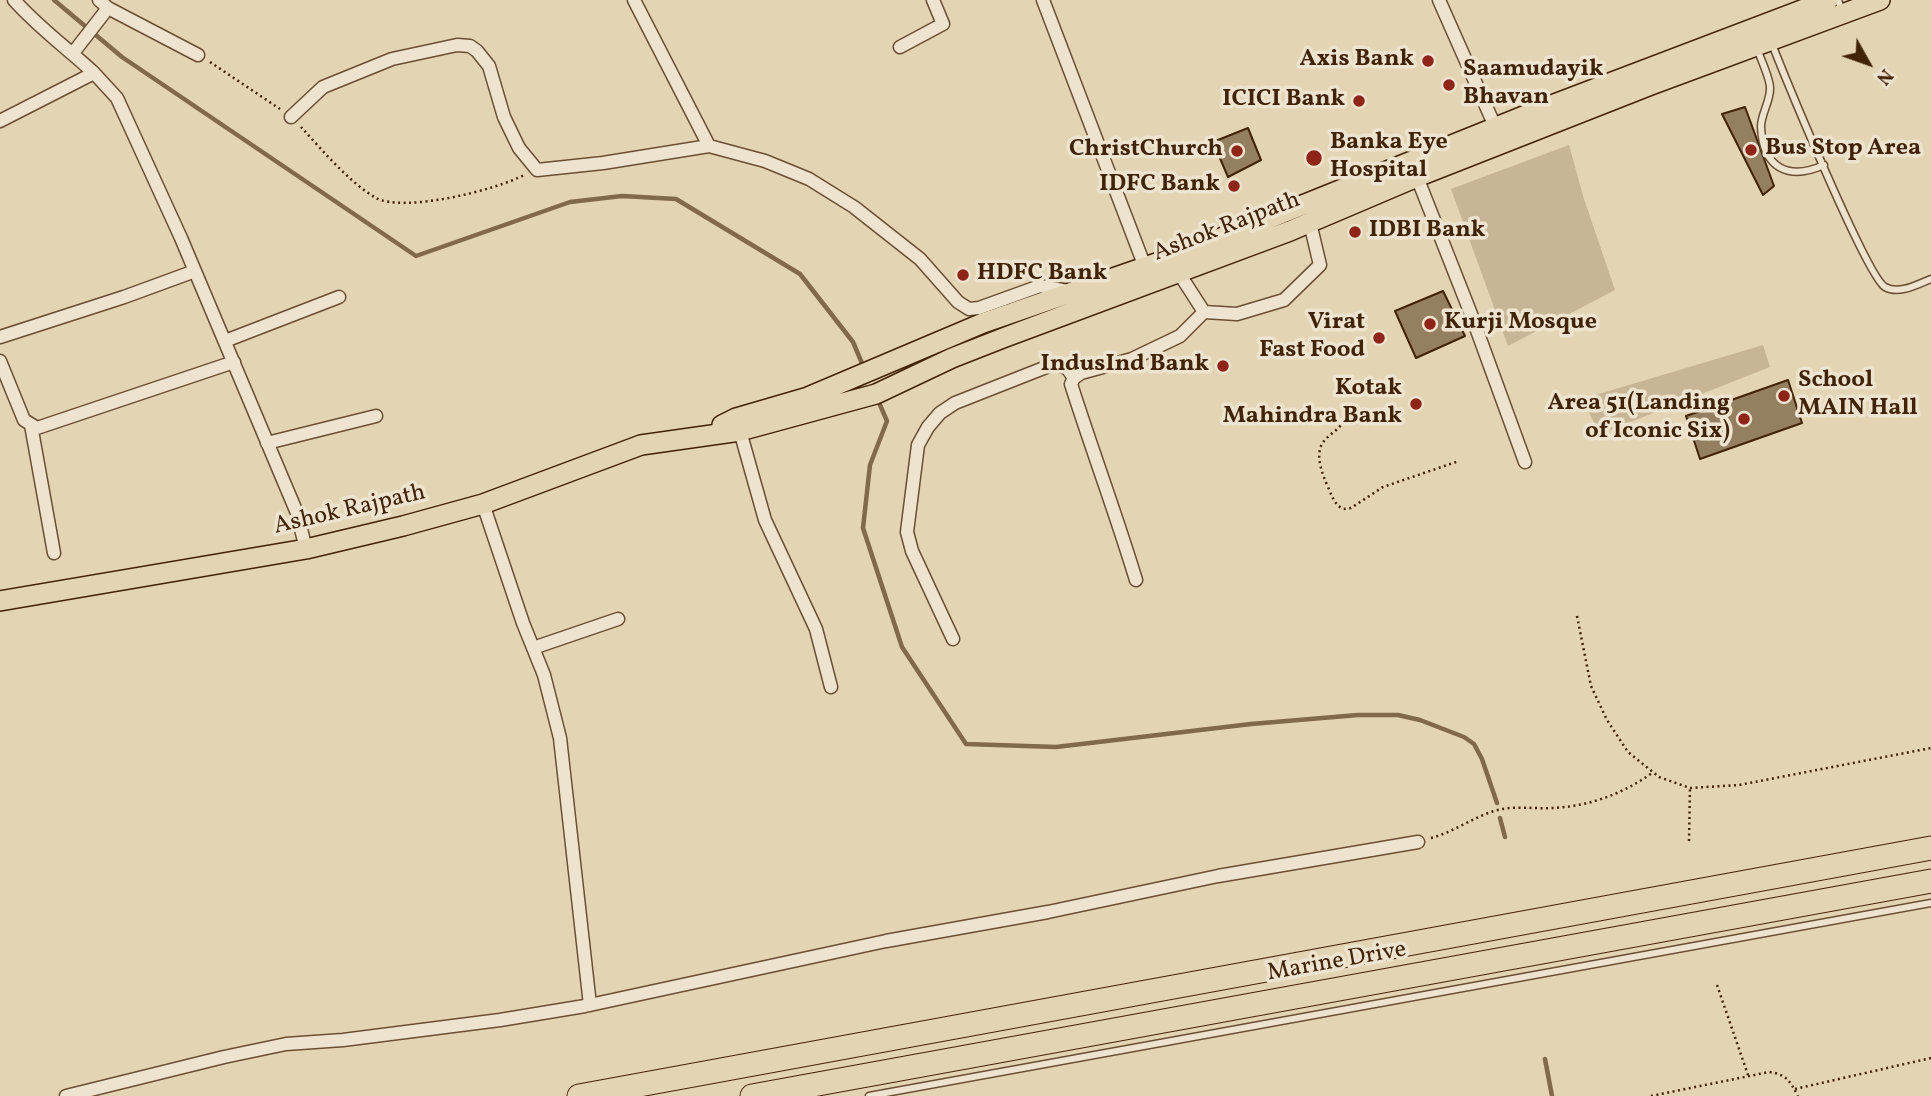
<!DOCTYPE html>
<html>
<head>
<meta charset="utf-8">
<style>
	body { margin:0 }
	#map { position:relative; width:1931px; height:1096px; overflow:hidden; background:#e3d4b3; font-family:Vollkorn,serif }
	canvas { display:block }
	.north { position:absolute; left:1833px; top:28px; width:70px; height:70px; -webkit-text-stroke:5px #ede3ce; paint-order:stroke; rotate:130deg; font-size:19px; font-weight:700; line-height:28px; text-align:center; color:#412308 }
	.north::after { content:''; display:block; margin:auto; width:24px; height:32px; background:#412308; clip-path:polygon(50% 0,100% 100%,50% 72%,0 100%) }
</style>
</head>
<body>
<div id="map">
<canvas width="1931" height="1096"></canvas>
<div class="north">N</div>
</div>
<script>
const context = document.querySelector('canvas').getContext('2d');
context.lineJoin = 'round';
function fill(path, color) { context.fillStyle = color; context.fill(path, 'evenodd'); }
function strokePath(path, color, width, dash) { context.strokeStyle = color; context.lineWidth = width; context.lineCap = dash ? 'butt' : 'round'; context.setLineDash(dash || []); context.stroke(path); }
function write(font, color, halo, rows, align = 'center') {
  context.font = font + ' Vollkorn,serif'; context.lineWidth = 7; context.setLineDash([]); context.textBaseline = 'middle'; context.strokeStyle = halo; context.fillStyle = color; for (const [text, x, y, turn = 0] of rows) {
    context.save(); context.translate(x, y); context.rotate((+turn || 0) * Math.PI / 180); context.textAlign = isNaN(turn) ? turn : align; if (halo) context.strokeText(text, 0, 0); context.fillText(text, 0, 0); context.restore();
  }
}
const green = new Path2D(`
	M1569,145L1584,199L1615,290L1508,346L1451,189Z
	M1763,345L1770,367L1600,434L1582,399Z`);
const stream = new Path2D(`
	M54,0L122,57L416,256L570,202L622,196L676,199L800,274L853,342L864,368
	M877,398L887,421L870,465L863,528L902,647L966,744L1056,747L1251,724L1358,715H1398L1420,720L1464,737L1474,744L1482,759L1497,803
	M1500,818L1505,837
	M1545,1059L1552,1096`);
const building = new Path2D(`
	M1745,107L1774,186L1763,195L1722,114Z
	M1248,128L1261,160L1228,177L1213,142Z
	M1443,291L1465,336L1416,358L1395,311Z
	M1788,380L1802,423L1700,459L1686,416Z`);
const path = new Path2D(`
	M210,62L280,109
	M301,127C322,150 350,183 376,198C404,213 496,190 524,175
	M1347,405C1348,444 1300,425 1328,487C1332,496 1334,504 1343,509L1351,508L1383,487L1459,461
	M1577,616L1591,686L1607,720L1628,752L1659,777L1690,788L1739,785L1931,748
	M1431,838C1455,832 1477,814 1502,809C1518,806 1534,809 1551,808C1587,807 1623,794 1652,773
	M1689,841L1690,788
	M1717,985L1748,1075
	M1795,1089L1931,1058
	M1651,1096L1769,1072C1786,1074 1790,1081 1798,1096`);
const lane = new Path2D(`
	M1838,0L1842,12
	M1772,44C1785,77 1867,277 1885,287C1899,295 1918,284 1931,279
	M1757,48C1760,58 1771,80 1770,89C1770,102 1761,114 1761,127C1763,168 1788,181 1824,165
	M869,1096L1931,903`);
const street = new Path2D(`
	M14,0C39,28 67,48 94,73
	M99,0L108,8L198,55
	M634,0L709,146L765,161L809,179L854,207L920,259L958,302L969,309L979,308L1040,286L1068,291
	M1043,0L1145,267
	M1439,0L1497,131
	M900,47L943,24L933,0
	M73,53L108,8
	M291,117L323,87L392,59L457,45L470,46L477,51L489,66L504,117L519,148L537,170L603,163L709,146
	M0,121L94,73L117,98L181,238L297,513L306,549
	M1415,172L1471,314L1525,462
	M1175,267L1204,312L1237,314L1284,300L1320,265L1310,223
	M0,337L124,297L195,271
	M225,341L339,297
	M0,361L24,420L37,428L234,362
	M31,425L54,553
	M740,431L765,520L816,629L831,687
	M267,443L376,416
	M483,504L523,623L544,675L560,738L590,1005
	M1136,580C1116,514 1092,450 1071,384L1074,378L1081,373L1132,359L1180,336L1204,312
	M953,639L912,551L907,532L918,445L928,427L940,413L955,403L1054,364L1067,368L1074,378
	M533,648L618,619
	M66,1096L224,1057L286,1044L343,1040L500,1020L585,1006L886,941L1048,912L1218,876L1418,842`);
const primary = new Path2D(`
	M722,425L736,418L808,397L983,323L1171,258L1536,111L1828,0
	M0,601L306,549L403,526L483,504L641,445L740,431L876,394L952,358L1003,338L1290,231L1417,177L1651,85L1880,0`);
const highway = new Path2D(`
	M579,1096L1931,848
	M752,1096L1931,881`);
const markers = [
	[1428,61,7,"#8f2418"],
	[1449,85,7,"#8f2418"],
	[1359,101,7,"#8f2418"],
	[1751,150,7,"#8f2418"],
	[1237,151,7,"#8f2418"],
	[1314,158,9,"#8f2418"],
	[1234,186,7,"#8f2418"],
	[1355,232,7,"#8f2418"],
	[963,275,7,"#8f2418"],
	[1430,324,7,"#8f2418"],
	[1379,338,7,"#8f2418"],
	[1223,366,7,"#8f2418"],
	[1784,396,7,"#8f2418"],
	[1416,404,7,"#8f2418"],
	[1744,419,7,"#8f2418"]
];
const poiNames = [
	["Axis Bank",1414,61],
	["Saamudayik",1463,71,"left"],
	["Bhavan",1463,99,"left"],
	["ICICI Bank",1345,101],
	["Banka Eye",1330,144,"left"],
	["Hospital",1330,172,"left"],
	["Bus Stop Area",1765,150,"left"],
	["ChristChurch",1223,151],
	["IDFC Bank",1220,186],
	["IDBI Bank",1369,232,"left"],
	["HDFC Bank",977,275,"left"],
	["Virat",1365,324],
	["Fast Food",1365,352],
	["Kurji Mosque",1444,324,"left"],
	["IndusInd Bank",1209,366],
	["School",1798,382,"left"],
	["MAIN Hall",1798,410,"left"],
	["Kotak",1402,390],
	["Mahindra Bank",1402,418],
	["Area 51(Landing",1730,405],
	["of Iconic Six)",1730,433]
];
const streetNames = [
	["Ashok Rajpath",1227,228,-21],
	["Ashok Rajpath",350,511,-13],
	["Marine Drive",1337,963,-10]
];
fill(green, '#c7b696');
strokePath(stream, '#81694c', 4.5);
fill(building, '#957f61');
strokePath(building, '#412308', 2);
strokePath(lane, '#6a4f33', 9);
strokePath(street, '#6a4f33', 15);
strokePath(primary, '#412308', 22);
strokePath(highway, '#412308', 25);
strokePath(path, '#412308', 2.5, [2, 3.5]);
strokePath(lane, '#ede3ce', 6);
strokePath(street, '#ede3ce', 12);
strokePath(primary, '#e3d4b3', 19);
strokePath(highway, '#e3d4b3', 23);
for (const [x, y, r, color] of markers) { const dot = new Path2D(); dot.arc(x, y, r, 0, 2 * Math.PI); context.fillStyle = color; context.fill(dot); strokePath(dot, '#ede3ce', 2.5); }
write('bold 24px', '#412308', '#ede3ce', poiNames, 'right');
write('24px', '#412308', '#ede3ce', streetNames);
</script>
</body>
</html>
